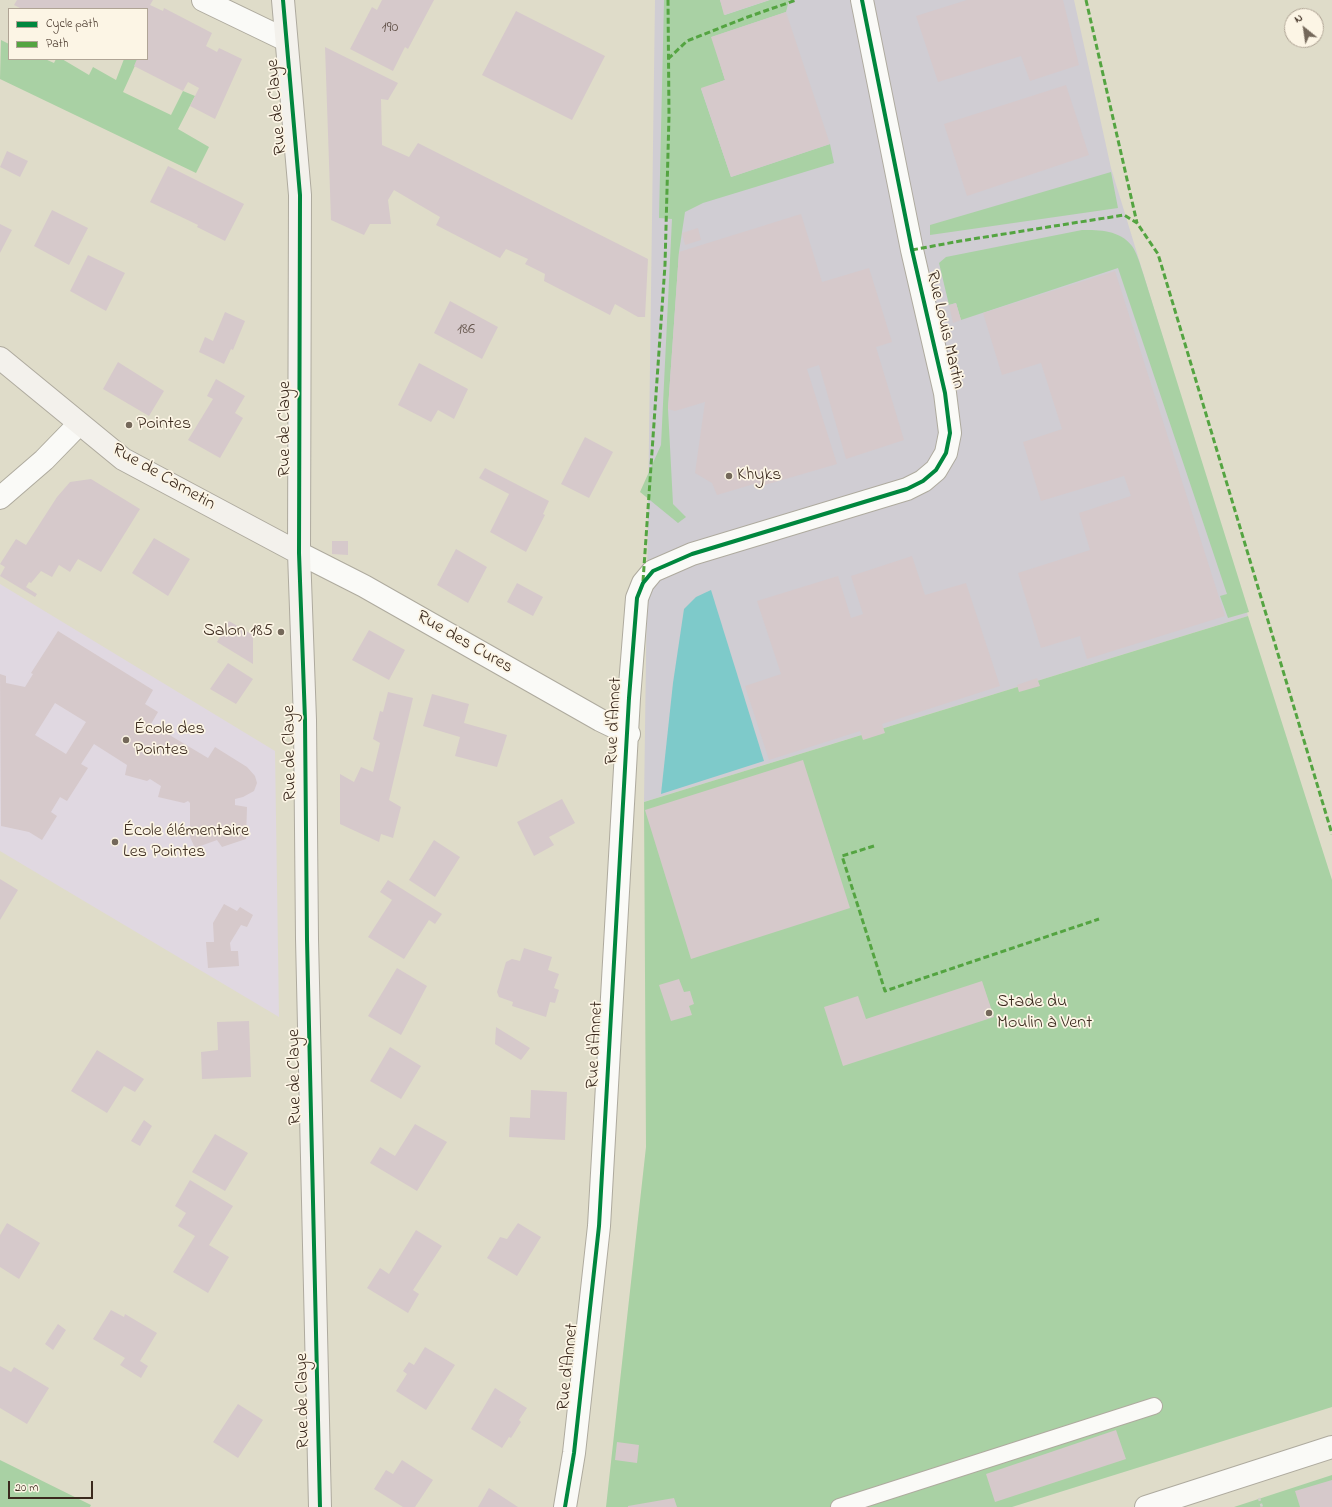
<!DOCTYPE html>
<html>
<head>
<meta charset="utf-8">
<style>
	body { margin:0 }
	#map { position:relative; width:1332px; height:1507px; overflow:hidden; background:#dfdcc9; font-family:"Indie Flower",sans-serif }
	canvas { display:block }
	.legend { position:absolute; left:8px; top:8px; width:140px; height:52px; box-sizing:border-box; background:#fcf5e5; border:1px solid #afa495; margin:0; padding:5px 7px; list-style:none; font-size:12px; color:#3b2a1e }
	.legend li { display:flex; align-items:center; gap:8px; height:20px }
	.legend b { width:20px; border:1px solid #afa495 }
	.north { position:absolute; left:1284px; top:8px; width:40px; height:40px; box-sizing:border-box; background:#fcf5e5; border:1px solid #afa495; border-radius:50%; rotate:330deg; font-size:11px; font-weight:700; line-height:16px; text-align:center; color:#3b2a1e }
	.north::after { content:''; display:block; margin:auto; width:14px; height:18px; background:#74685a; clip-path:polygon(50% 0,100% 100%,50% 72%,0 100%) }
	.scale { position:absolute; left:8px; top:1481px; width:85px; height:18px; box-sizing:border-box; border:2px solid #3b2a1e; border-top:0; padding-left:5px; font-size:12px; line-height:14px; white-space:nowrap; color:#3b2a1e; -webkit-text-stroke:3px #fcf5e5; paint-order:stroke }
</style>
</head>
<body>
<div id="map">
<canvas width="1332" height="1507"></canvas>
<ul class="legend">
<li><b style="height:5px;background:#00873e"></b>Cycle path</li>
<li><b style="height:5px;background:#54a441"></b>Path</li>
</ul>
<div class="north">N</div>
<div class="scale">20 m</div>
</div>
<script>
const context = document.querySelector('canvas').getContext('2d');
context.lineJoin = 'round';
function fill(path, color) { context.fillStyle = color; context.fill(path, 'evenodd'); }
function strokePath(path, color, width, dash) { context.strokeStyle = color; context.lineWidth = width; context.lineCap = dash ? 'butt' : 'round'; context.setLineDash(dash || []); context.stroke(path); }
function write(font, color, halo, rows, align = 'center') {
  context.font = font + ' "Indie Flower",sans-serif'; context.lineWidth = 3.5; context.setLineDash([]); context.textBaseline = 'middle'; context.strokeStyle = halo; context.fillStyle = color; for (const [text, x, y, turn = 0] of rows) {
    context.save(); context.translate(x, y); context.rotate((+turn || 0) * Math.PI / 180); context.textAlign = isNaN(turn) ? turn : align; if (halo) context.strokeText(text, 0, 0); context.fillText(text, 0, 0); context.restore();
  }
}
const built = new Path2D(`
	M0,584L275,751L279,1017L0,851Z`);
const industrial = new Path2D(`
	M655,0H1074L1111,168L1248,616L644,802Z`);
const green = new Path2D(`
	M664,0H720L725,15L770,0H789L786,12L712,37L725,80L701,89L731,177L830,144L834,163L703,203L685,212L679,252L668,409L673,504L686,517L678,523L640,492L661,445L672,219L659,218Z
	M1,40L9,44V59H45L54,63L56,59H62L89,75L93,67L116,80L124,59H138L123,92L171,115L183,91L195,96L178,129L209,147L196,173L0,79Z
	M1111,172L1118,208L930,235V225Z
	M1082,230C1099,230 1120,230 1132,246C1137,253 1140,264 1143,273L1249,612L1228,618L1220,596L1227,594L1118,268L961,320L956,303L949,305L939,263L946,257Z
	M1248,616L1332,880V1407L1012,1507H606L646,1147L644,802Z
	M0,1460L91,1505L90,1507H0Z
	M1332,1475V1507H1234Z`);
const water = new Path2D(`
	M711,590L764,761L661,794L673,683L684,609L696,597Z`);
const building = new Path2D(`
	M17,0H153L150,5L163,11L164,8L212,33L206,46L217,52L219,48L242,59L215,119L190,106L199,88L188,82L183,91L134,66L137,59H147V9H22L14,5Z
	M382,0H434L408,49L405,47L393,71L350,49L372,7L377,10Z
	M720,0H769L724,15Z
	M967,0H1063L1079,65L1030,81L1021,56L938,82L916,16Z
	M516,11L605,56L572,120L482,75Z
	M786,12L830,144L731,177L701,88L725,80L711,37Z
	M325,47L398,83L388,100L381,99L382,145L409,157L418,143L648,259L645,317H638L615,304L610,315L544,281L545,274L525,264L528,259L506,249L500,258L436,225L440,217L394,190L388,200L391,224H370L364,235L331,220Z
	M1066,85L1089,155L967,196L944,124Z
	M7,151L28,161L20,177L0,167Z
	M168,166L244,204L225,241L197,227L198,225L150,202Z
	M52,210L88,228L69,265L34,246Z
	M801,214L822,282L869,268L892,342L876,347L904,440L846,459L819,365L807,369L837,464L758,487L757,483L717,495L712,483L695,473L705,402L675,411L668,409L679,252Z
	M0,224L12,230L0,253Z
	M698,228L701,240L685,245L682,233Z
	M88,255L125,273L106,311L70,291Z
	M1115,271L1225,616L1087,659L1080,636L1041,648L1018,573L1090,550L1079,513L1131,496L1124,476L1041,501L1023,442L1062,429L1041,363L1002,375L983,313Z
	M450,301L498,327L482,359L434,333Z
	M956,303L961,320L953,323L949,305Z
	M225,312L245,321L233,350L231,349L224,364L199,352L205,337L213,341Z
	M118,362L164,391L149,416L103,389Z
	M419,363L468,389L454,419L438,410L431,422L398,405Z
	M216,379L245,396L235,413L243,418L220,458L188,440L213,399L207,396Z
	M585,437L613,452L589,498L561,484Z
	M485,468L549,501L543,514L545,515L526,552L490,532L509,494L479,478Z
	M91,479L140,509L101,572L78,559L70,572L59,565L52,577L41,571L31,583L29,582L26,587L37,594L35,597L0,576L5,567L0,564L16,539L26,545L57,497L70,482Z
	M154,538L190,559L168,596L132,573Z
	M332,541H348V555L332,554Z
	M456,549L487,567L468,603L437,585Z
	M912,556L925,595L966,583L1000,686L882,724L885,733L863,740L860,731L769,760L745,686L781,674L757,601L838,576L851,618L863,614L851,576Z
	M517,583L543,597L533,616L507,602Z
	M229,621L253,635V664L217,642Z
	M369,630L405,650L389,680L352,660Z
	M58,631L153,690L145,704L158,712L151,724L208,758L215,747L247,767L255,776L257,783L254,791L243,797L235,799V805L247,807L246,839L222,847L217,840L195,848L190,837V803L188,801L184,803L158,797L161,786L150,779L147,781L125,775L127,765L94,744L81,764L88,768L67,801L60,797L51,812L57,816L42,840L29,832L1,826L0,674L6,676V683L25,687L33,674L31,673ZM55,703L86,722L66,754L35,735Z
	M228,663L253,679L236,704L210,689Z
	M1037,678L1040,686L1019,692L1017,685Z
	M388,692L413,698L389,800L401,807L393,838L381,834L379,842L340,824V774L354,782L361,767L373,772L380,743L373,739L380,711L383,712Z
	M432,694L469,704L464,723L507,735L497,767L455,756L460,737L423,726Z
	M803,760L850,908L691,959L645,810Z
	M562,799L575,823L549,837L554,845L534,856L517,822Z
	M434,840L460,857L435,897L409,880Z
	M0,879L18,890L0,920Z
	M388,880L442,914L435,924L429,920L404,959L368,937L392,900L380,892Z
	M224,904L237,911L240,907L253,915L247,927L241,925L230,943L231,951H238L239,966L208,968L206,942H214L213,923Z
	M524,948L552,957L548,970L559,974L554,988L559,990L555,1003L550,1002L546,1017L512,1006L513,1002L499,997L497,992L506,962L512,959L520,961Z
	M397,968L427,986L401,1035L368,1016Z
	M679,979L684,992L690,991L694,1004L689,1006L692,1015L671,1021L659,985Z
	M982,981L994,1017L843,1066L824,1007L858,996L866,1019Z
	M249,1021L251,1077L202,1079L201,1052L218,1050L217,1022Z
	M496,1027L530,1048L521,1060L495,1044Z
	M390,1047L421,1066L401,1099L370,1081Z
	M97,1050L144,1079L135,1092L124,1086L107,1113L71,1091Z
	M531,1090L567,1092L565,1140L509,1137L510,1117L530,1118Z
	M144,1120L152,1126L140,1146L131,1141Z
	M415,1124L447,1142L417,1191L370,1163L380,1147L395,1156Z
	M215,1134L248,1153L225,1191L192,1172Z
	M190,1180L233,1206L209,1245L229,1257L208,1293L173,1272L195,1236L178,1226L186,1213L175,1206Z
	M7,1223L40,1243L19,1279L0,1267V1235Z
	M518,1223L541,1237L517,1276L487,1258L500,1237L507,1239Z
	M416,1230L442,1246L413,1290L419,1294L408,1313L367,1288L380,1268L389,1274Z
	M111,1310L124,1317L125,1314L157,1333L140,1361L148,1366L141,1378L120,1365L125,1358L93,1339Z
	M58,1324L66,1330L53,1350L45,1344Z
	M425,1347L455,1365L426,1410L396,1391L407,1374L403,1371L409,1362L414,1365Z
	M0,1366L11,1372L14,1367L49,1388L27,1424L0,1408Z
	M495,1388L527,1408L519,1420L521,1422L511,1438L509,1437L502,1448L471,1429Z
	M238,1404L263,1420L238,1458L213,1442Z
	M1116,1430L1126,1459L995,1502L986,1474Z
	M617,1442L639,1445L637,1463L615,1460Z
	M402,1460L433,1480L415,1507H403L374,1489L386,1470L393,1474Z
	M1332,1480V1507H1300L1295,1491Z
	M489,1488L518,1507H478Z
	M674,1498L677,1507H628V1506Z`);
const path = new Path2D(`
	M1259,1498L1262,1507`);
const lane = new Path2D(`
	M839,1507L1154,1406`);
const street = new Path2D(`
	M203,0L286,40
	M0,498L44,460L79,424
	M299,553L364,586L600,720L629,734
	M565,1507L574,1453L599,1226L629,698L637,598L643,583L653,571L692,554L907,489L923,481L936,470L946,453L950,433L945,393L912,250L862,0
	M1146,1507L1332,1447`);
const secondary = new Path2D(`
	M283,0L300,195L299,553L305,720L307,939L320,1507
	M0,358L123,459L299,553`);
const quiet = new Path2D(`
	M1086,0L1137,223
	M668,59L687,41L745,18L796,0
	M912,250L960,241L1124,215L1137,223L1158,254L1332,834
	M643,581L665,265L669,116L668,0
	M874,846L842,856L885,991L1099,919`);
const cycleway = new Path2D(`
	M283,0L300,195L299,553L305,720L307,939L320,1507
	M565,1507L574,1453L599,1226L629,698L637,598L643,583L653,571L692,554L907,489L923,481L936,470L946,453L950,433L945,393L912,250L862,0`);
const markers = [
	[129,425,4,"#74685a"],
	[729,476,4,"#74685a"],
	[281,632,4,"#74685a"],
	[126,740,4,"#74685a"],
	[115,842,4,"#74685a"],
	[989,1013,4,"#74685a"]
];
const numberNames = [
	["190",390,28],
	["186",466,330]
];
const streetNames = [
	["Rue de Claye",278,107,-95],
	["Rue Louis Martin",944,330,77],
	["Rue de Claye",286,429,-90],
	["Rue de Carnetin",163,478,30],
	["Rue des Cures",464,643,30],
	["Rue d'Annet",615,721,-87],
	["Rue de Claye",291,753,-91],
	["Rue d'Annet",596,1045,-87],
	["Rue de Claye",296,1077,-91],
	["Rue d'Annet",569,1367,-84],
	["Rue de Claye",304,1401,-91]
];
const poiNames = [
	["Pointes",137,425],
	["Khyks",737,476],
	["Salon 185",273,632,"right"],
	["École des",134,730],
	["Pointes",134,751],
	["École élémentaire",123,832],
	["Les Pointes",123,853],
	["Stade du",997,1003],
	["Moulin à Vent",997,1024]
];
fill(built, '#e0d8e1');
fill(industrial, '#d0cdd3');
fill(green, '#a9d1a4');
fill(water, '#7ecaca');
fill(building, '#d6c9cb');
strokePath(lane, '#aeaa9e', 18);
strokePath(street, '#aeaa9e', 24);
strokePath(secondary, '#aeaa9e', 24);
strokePath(path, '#d1cfca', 2.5, [3, 3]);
strokePath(lane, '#fafaf7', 16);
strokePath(street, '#fafaf7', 22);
strokePath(secondary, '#f3f1ec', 22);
strokePath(quiet, '#54a441', 3, [6, 3]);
strokePath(cycleway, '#00873e', 4);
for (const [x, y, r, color] of markers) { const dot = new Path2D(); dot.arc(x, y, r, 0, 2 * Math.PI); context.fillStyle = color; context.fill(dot); strokePath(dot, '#fcf5e5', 1.5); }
write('16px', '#625249', null, numberNames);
write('18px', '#3b2a1e', '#fcf5e5', streetNames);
write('18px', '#3b2a1e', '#fcf5e5', poiNames, 'left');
</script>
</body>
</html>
